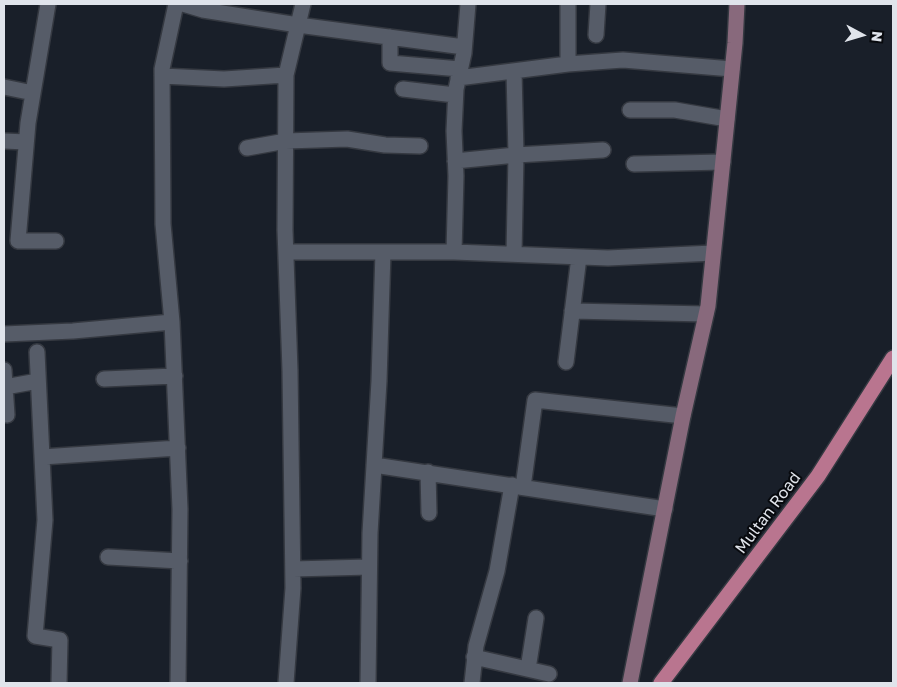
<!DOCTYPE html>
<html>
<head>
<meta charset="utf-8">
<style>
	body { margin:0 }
	#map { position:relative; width:897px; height:687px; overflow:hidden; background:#191f29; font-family:"Golos Text",sans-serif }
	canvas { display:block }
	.frame { position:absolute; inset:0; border:5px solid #e0e4eb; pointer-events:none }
	.north { position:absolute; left:837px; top:10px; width:50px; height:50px; -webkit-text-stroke:4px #07090d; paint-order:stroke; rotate:96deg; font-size:14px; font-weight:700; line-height:20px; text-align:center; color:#e0e4eb }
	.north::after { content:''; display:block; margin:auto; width:18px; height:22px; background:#e0e4eb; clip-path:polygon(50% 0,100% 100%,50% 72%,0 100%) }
</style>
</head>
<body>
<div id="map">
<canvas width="897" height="687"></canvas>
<div class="frame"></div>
<div class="north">N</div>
</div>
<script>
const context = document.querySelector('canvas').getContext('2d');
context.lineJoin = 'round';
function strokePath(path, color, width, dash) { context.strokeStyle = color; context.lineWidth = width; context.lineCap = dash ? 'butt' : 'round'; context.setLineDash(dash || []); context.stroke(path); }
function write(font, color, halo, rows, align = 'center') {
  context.font = font + ' "Golos Text",sans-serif'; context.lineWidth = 4; context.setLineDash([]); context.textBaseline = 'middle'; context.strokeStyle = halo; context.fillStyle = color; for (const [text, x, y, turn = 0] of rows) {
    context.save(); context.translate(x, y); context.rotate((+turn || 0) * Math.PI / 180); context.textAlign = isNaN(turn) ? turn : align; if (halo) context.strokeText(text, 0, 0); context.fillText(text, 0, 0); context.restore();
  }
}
const street = new Path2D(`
	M48,4L28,123L18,241H56
	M176,4L162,69L163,224L172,322L180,509L178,683
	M183,4L203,10L298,25L464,47
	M596,35L598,4
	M390,37V63L460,69
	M568,64V4
	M162,76L224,79L286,75
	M458,78L568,64L623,60L732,69
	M4,87L33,93
	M403,89L455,95
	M630,110H675L727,119
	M4,141L26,142
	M247,148L286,141L347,139L385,145L420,146
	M455,161L516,155L603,150
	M634,164L723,162
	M286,252H454L608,258L713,253
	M454,252L456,176L454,131L456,89L464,53L468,4
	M514,254L516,155L514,71
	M572,311L706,314
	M4,334L73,331L172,322
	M37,352L45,520L35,636L60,640L59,683
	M566,362L579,257
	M4,370L7,415
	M104,379L175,376
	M5,387L38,381
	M42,457L178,448
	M374,465L665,509
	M428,472L429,513
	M523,487L535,400L683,416
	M108,557L180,561
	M293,569L369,567
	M474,657L549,674
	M528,669L536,618
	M286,683L293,588L290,370L285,230L286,75L303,4
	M368,683L370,533L379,381L383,252
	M472,683L476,646L497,571L512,485`);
const secondary = new Path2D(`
	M630,683L683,416L708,306L735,43L737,4`);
const primary = new Path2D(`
	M661,683L818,476L893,358`);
const streetNames = [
	["Multan Road",768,513,-53]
];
strokePath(street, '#353941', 18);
strokePath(secondary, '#353941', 18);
strokePath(primary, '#353941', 18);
strokePath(street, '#565c68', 15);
strokePath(secondary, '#88697c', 15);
strokePath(primary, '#b9758f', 15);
write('16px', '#e0e4eb', '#07090d', streetNames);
</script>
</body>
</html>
